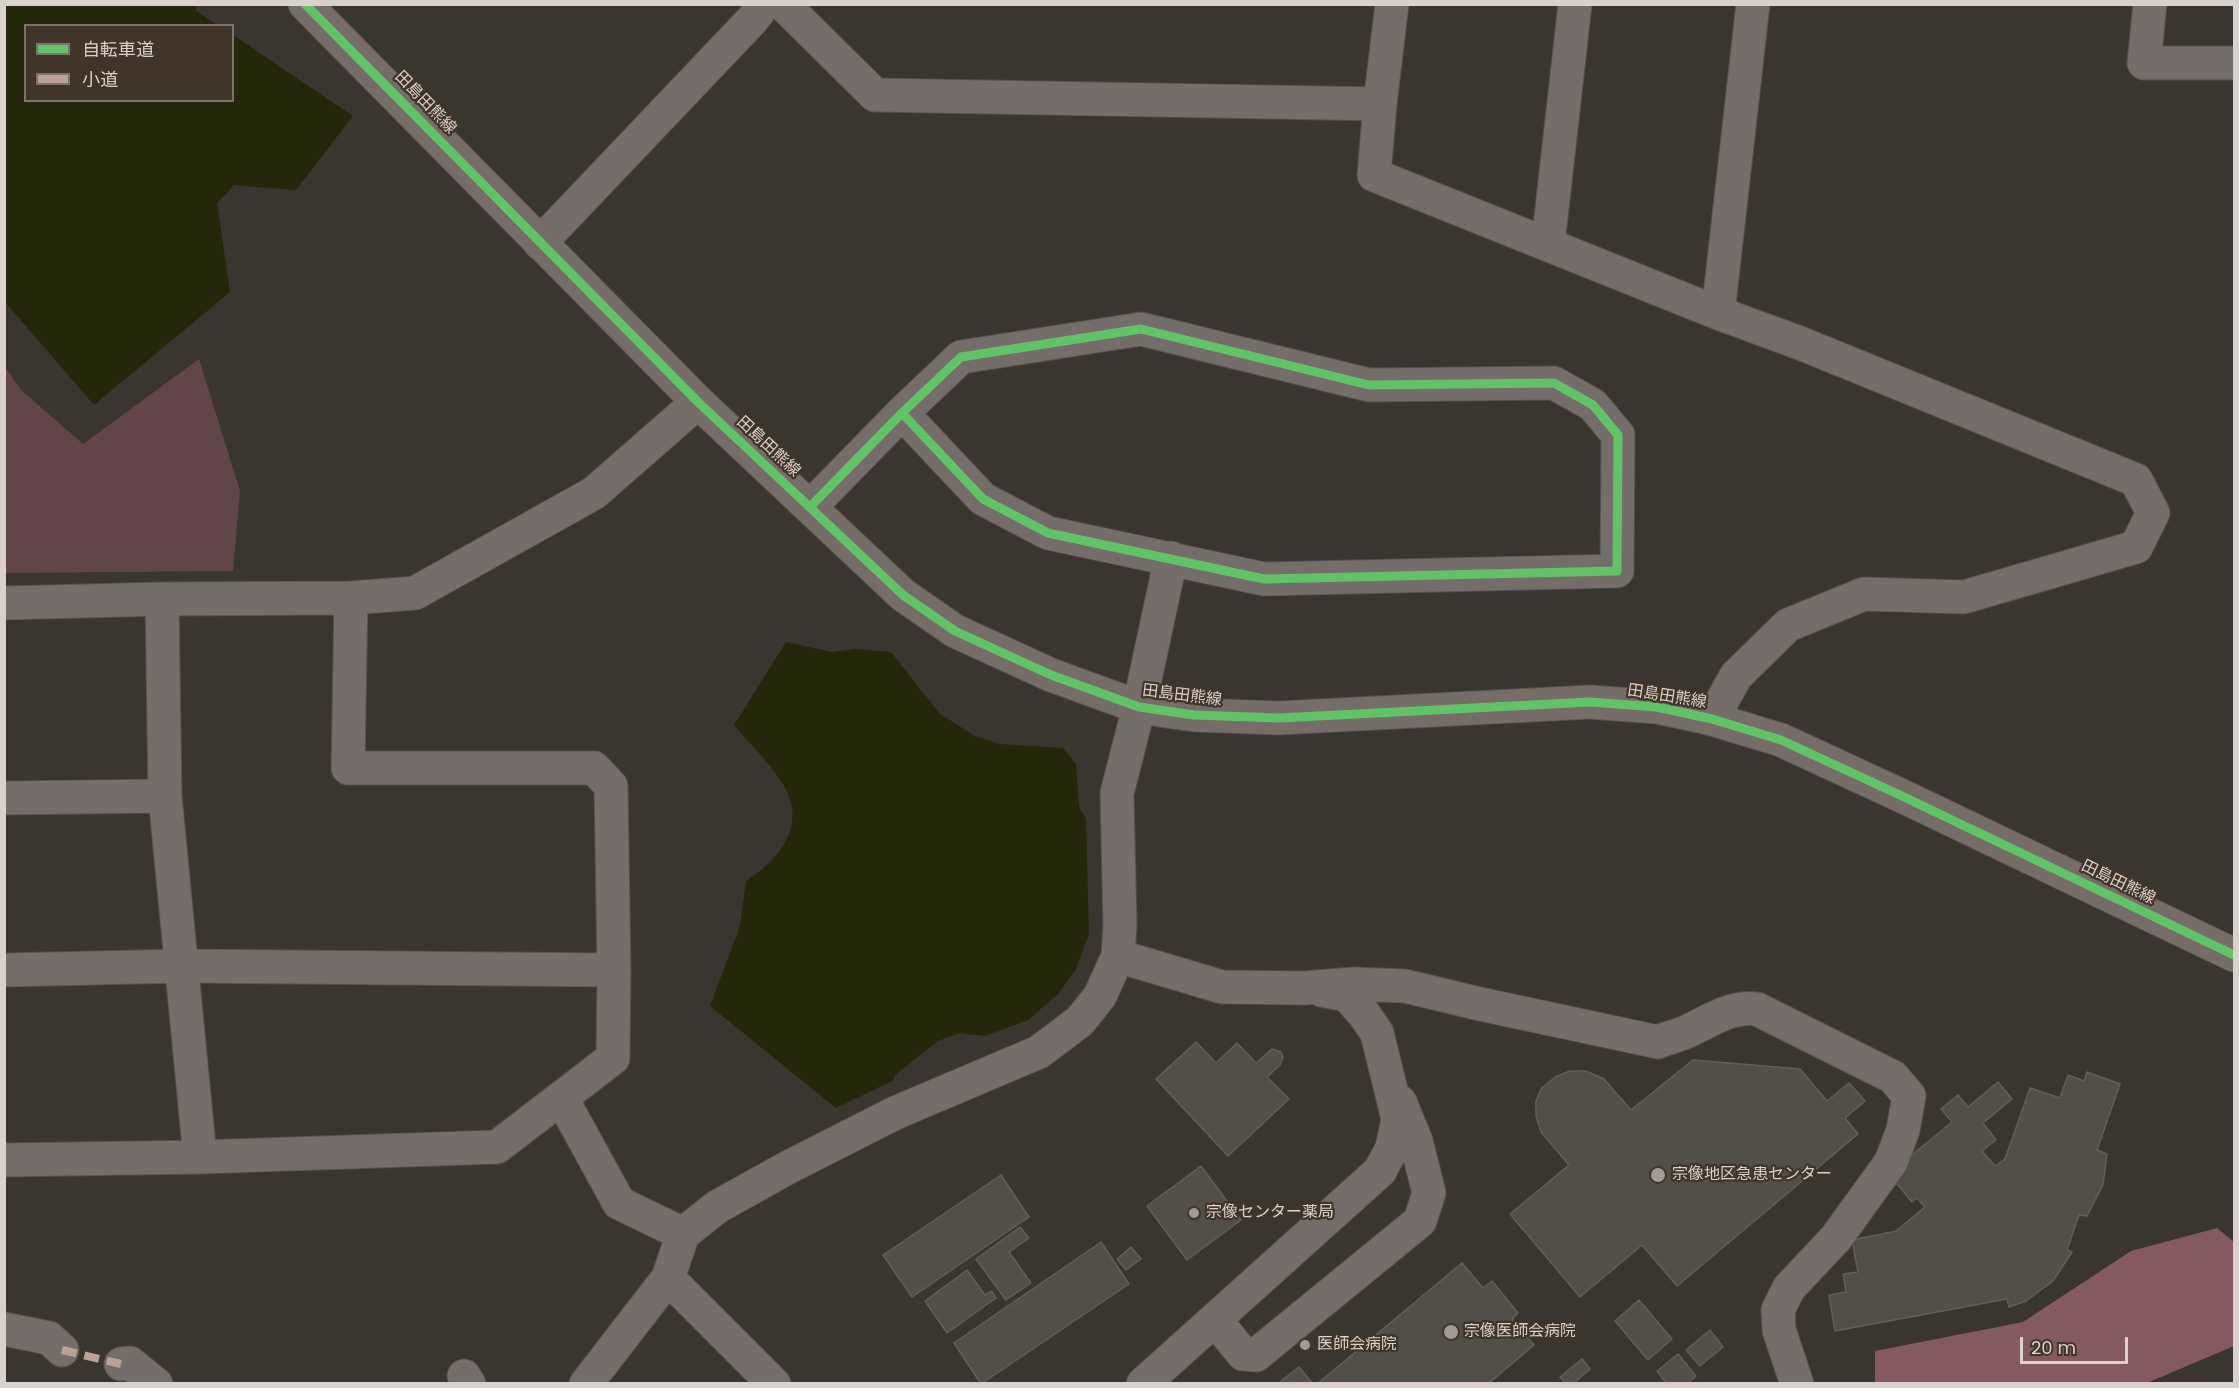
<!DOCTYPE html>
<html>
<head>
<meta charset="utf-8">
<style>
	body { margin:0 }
	#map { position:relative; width:2239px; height:1388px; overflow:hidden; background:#3b352f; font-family:Poppins,"Noto Sans JP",sans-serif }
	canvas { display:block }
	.frame { position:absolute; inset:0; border:6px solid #dad1ca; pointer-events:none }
	.legend { position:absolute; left:24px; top:24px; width:210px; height:78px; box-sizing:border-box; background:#413429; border:2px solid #7e7369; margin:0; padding:8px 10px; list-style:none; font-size:18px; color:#dad1ca }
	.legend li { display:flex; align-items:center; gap:12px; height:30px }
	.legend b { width:30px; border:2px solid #7e7369 }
	.scale { position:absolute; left:2020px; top:1337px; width:108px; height:27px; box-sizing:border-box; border:3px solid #dad1ca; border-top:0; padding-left:8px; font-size:18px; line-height:21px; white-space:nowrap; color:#dad1ca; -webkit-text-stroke:4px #413429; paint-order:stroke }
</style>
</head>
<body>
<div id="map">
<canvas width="2239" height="1388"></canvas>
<div class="frame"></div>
<ul class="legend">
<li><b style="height:8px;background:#61c268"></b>自転車道</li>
<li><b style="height:8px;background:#bda197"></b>小道</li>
</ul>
<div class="scale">20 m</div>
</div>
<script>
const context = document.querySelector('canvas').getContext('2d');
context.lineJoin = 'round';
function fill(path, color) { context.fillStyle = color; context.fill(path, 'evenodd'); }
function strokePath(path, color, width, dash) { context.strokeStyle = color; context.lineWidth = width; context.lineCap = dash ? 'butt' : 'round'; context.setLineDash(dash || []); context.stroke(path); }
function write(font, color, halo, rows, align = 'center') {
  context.font = font + ' Poppins,"Noto Sans JP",sans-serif'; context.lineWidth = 4.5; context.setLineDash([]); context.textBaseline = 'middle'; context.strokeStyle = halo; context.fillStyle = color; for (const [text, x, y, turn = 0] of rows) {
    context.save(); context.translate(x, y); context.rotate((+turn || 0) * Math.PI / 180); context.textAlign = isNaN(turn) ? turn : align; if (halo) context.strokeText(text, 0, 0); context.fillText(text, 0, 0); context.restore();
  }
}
const green = new Path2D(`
	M199,359L240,491L233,571L5,573V367L21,390L83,444Z`);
const forest = new Path2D(`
	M2217,1228L2234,1242V1346L2147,1383H1875V1351L2023,1322L2131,1251Z`);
const water = new Path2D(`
	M4,5H197L196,11L218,25L26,26V100H232L233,35L353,116L296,190L234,185L217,203L230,292L94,405L5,302Z
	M786,642L832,652L856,649L891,652L940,714L975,736L999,744L1063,748L1076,764L1079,806L1086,819L1089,933L1076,969L1059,993L1028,1020L985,1036L960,1033L938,1041L894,1076V1080L836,1108L710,1006L740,926L746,881C780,859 807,826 784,786C774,768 749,742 734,725Z`);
const building = new Path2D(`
	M1196,1042L1216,1063L1237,1043L1256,1063L1272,1049L1281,1052L1283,1057L1280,1065L1267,1077L1289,1099L1228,1156L1156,1079Z
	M1693,1060L1800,1069L1827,1101L1849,1083L1865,1101L1845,1118L1858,1134L1677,1286L1642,1245L1580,1297L1510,1214L1569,1165L1541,1132L1536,1116V1101L1541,1089L1555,1077L1570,1071H1586L1604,1079L1631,1110Z
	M2087,1072L2120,1084L2097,1150L2107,1154L2103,1185L2087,1216L2079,1215L2067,1250L2072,1252L2053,1281L2026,1301L2009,1307L2007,1299L1835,1331L1829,1295L1846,1292L1843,1274L1858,1272L1852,1240L1896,1231L1925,1207L1917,1198L1912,1202L1889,1174L1952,1122L1941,1109L1958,1095L1968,1107L1998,1082L2012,1099L1983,1123L1996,1140L1982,1151L1995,1166L2005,1159L2030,1088L2060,1098L2068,1075L2084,1081Z
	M1201,1166L1241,1220L1187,1260L1147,1206Z
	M1001,1175L1029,1217L912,1297L883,1255Z
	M1020,1227L1029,1238L1009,1252L1031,1283L1006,1300L976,1259Z
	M1101,1242L1129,1284L981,1384L954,1343Z
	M1131,1247L1141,1259L1126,1270L1117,1259Z
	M1462,1263L1483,1288L1492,1281L1518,1313L1512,1319L1534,1345L1488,1384H1317Z
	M967,1270L985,1295L992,1291L996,1298L947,1333L925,1301Z
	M1639,1300L1672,1339L1648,1360L1615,1321Z
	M1710,1330L1723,1347L1700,1366L1686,1350Z
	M1678,1354L1696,1376L1687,1384H1667L1657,1371Z
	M1582,1359L1590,1369L1573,1384H1566L1560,1377Z
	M1299,1367L1313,1384H1283L1281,1381Z`);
const minor = new Path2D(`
	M783,4L875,95L1380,104
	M1392,4L1380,104L1374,175L1718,313L1800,343L2136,480L2153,513L2136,547L1964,597L1864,594L1788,625L1736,676L1712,719
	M2150,4L2144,63H2234
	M540,243L753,19L764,4
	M1548,244L1575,4
	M1718,313L1753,4
	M810,507L902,413L961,357L1141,329L1369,385L1554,383L1593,405L1618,435L1617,571L1264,579L1048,533L983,499L902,413
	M162,599L165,796L200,1157
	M4,603L162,599L351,598L415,593L594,493L698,402
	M4,798L165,796
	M1118,956L1222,987L1304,988L1353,984L1405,986L1480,1004L1658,1042C1667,1038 1677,1036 1686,1032C1709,1022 1731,1005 1757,1009L1893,1077L1909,1096L1903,1130L1891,1162L1836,1238L1789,1288L1778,1310L1779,1330L1797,1384
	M4,970L183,966L614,970
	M562,1099L619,1203L683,1234
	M4,1160L200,1157L497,1147L613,1058L614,970L611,786L594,768H348L351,598
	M668,1278L774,1384
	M1215,1320L1243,1354L1256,1355L1420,1221L1429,1193L1416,1141L1400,1102
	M4,1329L49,1338L62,1350
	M121,1364L130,1363L156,1384
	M464,1376L469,1384
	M586,1384L668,1278L683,1234L717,1207L787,1168L895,1113L1039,1052L1080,1021L1100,996L1118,956L1120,926L1117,793L1139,707L1171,558
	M1143,1384L1380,1171L1392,1148L1398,1119L1377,1033L1364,1014L1347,995L1321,990`);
const major = new Path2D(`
	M305,4L698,402L903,595L955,631L1051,675L1139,707L1194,715L1279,718L1590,702L1657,707L1712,719L1781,740L1902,796L2234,955`);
const quiet = new Path2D(`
	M62,1350L121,1364`);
const cycleway = new Path2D(`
	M305,4L698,402L903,595L955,631L1051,675L1139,707L1194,715L1279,718L1590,702L1657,707L1712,719L1781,740L1902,796L2234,955
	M810,507L902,413L961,357L1141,329L1369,385L1554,383L1593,405L1618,435L1617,571L1264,579L1048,533L983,499L902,413`);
const markers = [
	[1658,1175,8,"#a29a94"],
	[1194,1213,6,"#a29a94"],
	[1451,1332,8,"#a29a94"],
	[1305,1345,6,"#a29a94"]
];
const streetNames = [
	["田島田熊線",425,103,46],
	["田島田熊線",768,447,43],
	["田島田熊線",1182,696,7],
	["田島田熊線",1667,697,9],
	["田島田熊線",2118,883,26]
];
const poiNames = [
	["宗像地区急患センター",1672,1175],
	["宗像センター薬局",1206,1213],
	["宗像医師会病院",1464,1332],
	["医師会病院",1317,1345]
];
fill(green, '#624548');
fill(forest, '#84595f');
fill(water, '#242709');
fill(building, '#524e48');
strokePath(building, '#635e58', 1.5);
strokePath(minor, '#57514c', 35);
strokePath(major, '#57514c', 35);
strokePath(minor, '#746d6a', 33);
strokePath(major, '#766c68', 33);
strokePath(quiet, '#bda197', 8, [15, 8]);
strokePath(cycleway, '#61c268', 9);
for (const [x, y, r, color] of markers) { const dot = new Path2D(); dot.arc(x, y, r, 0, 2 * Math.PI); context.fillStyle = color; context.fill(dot); strokePath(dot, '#413429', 2); }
write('16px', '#dad1ca', '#413429', streetNames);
write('16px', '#dad1ca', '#413429', poiNames, 'left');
</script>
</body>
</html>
